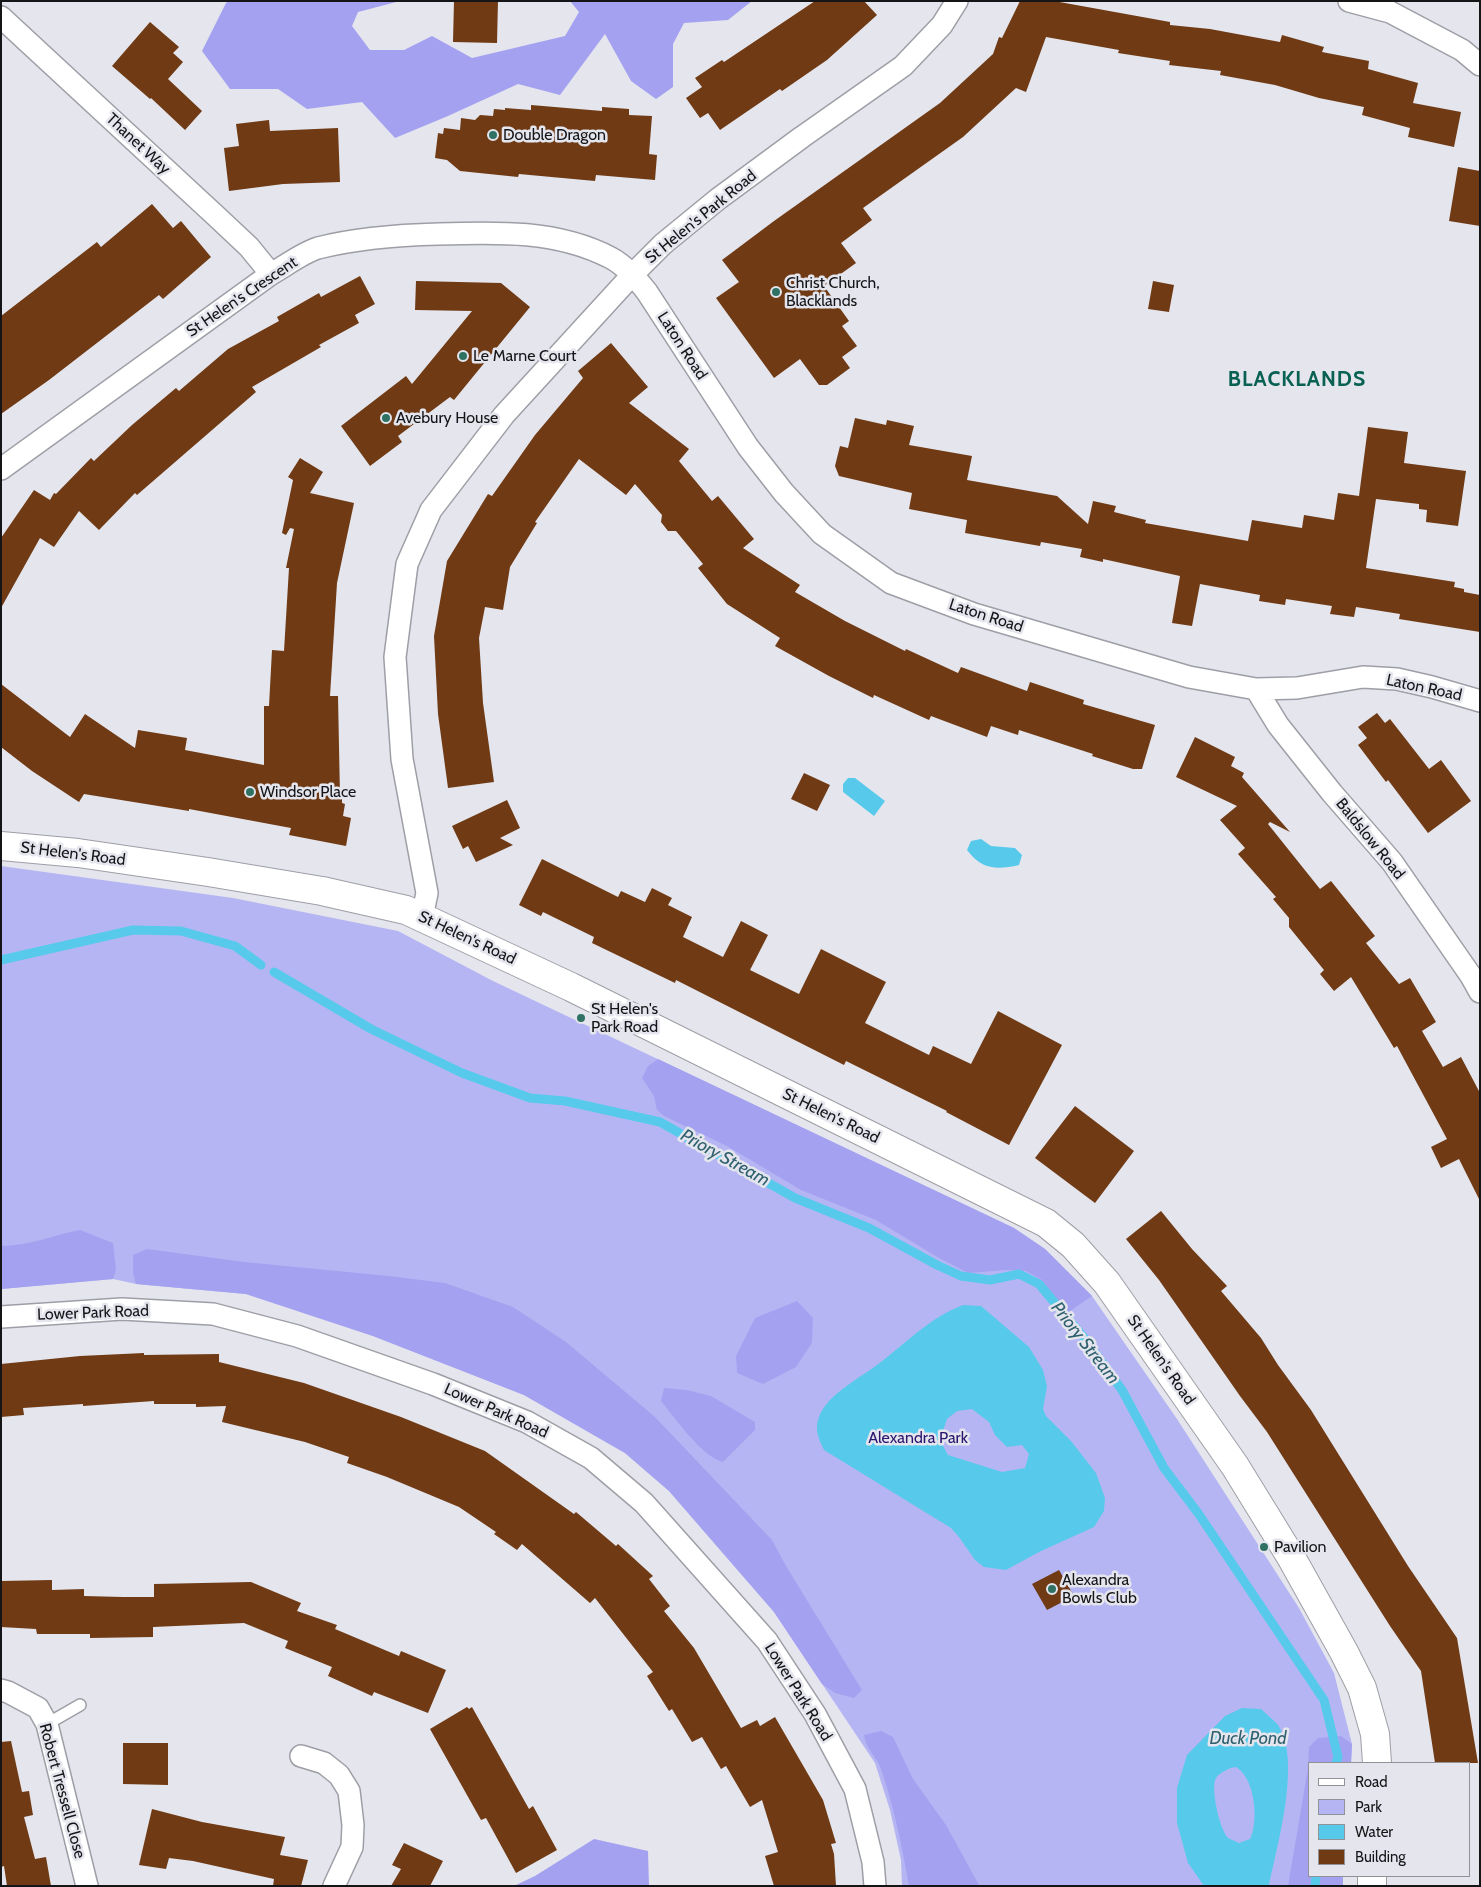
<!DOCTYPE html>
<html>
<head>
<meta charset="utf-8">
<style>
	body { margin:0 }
	#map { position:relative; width:1481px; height:1887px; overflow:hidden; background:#e4e5ed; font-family:Cabin,sans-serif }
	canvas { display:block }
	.frame { position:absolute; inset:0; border:2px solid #151518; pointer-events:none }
	.legend { position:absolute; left:1308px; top:1762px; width:162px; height:115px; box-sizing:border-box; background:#e4e5ed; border:1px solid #919298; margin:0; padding:6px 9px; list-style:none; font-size:15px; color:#151518 }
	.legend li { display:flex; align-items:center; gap:10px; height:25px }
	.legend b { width:25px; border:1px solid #919298 }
</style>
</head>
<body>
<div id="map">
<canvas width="1481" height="1887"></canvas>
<div class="frame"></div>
<ul class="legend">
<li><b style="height:6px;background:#fff"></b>Road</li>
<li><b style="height:14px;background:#b6b5f4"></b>Park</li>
<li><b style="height:14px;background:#57caeb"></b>Water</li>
<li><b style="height:14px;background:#6f3a14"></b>Building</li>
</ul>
</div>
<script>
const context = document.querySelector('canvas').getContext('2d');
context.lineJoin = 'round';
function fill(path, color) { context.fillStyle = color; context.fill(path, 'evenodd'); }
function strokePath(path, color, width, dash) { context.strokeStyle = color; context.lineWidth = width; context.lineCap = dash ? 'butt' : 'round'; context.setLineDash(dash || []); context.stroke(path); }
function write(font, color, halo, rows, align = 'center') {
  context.font = font + ' Cabin,sans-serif'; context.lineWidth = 5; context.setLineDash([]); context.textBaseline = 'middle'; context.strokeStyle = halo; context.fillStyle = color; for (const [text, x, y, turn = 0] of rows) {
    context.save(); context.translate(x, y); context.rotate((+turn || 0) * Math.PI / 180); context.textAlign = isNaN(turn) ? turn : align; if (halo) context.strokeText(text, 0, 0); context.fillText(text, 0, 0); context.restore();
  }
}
const green = new Path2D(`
	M1,866L233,898L398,931L493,981L1014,1228L1045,1249L1092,1296L1177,1419L1299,1608L1334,1673L1352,1744L1351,1763H1310V1876H1343V1886H902L901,1860L890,1810L875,1763L774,1612L669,1491L625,1453L524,1395L373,1336L246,1294L136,1284L113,1279L1,1289Z`);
const forest = new Path2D(`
	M229,1H400L358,12L352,26L370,50H404L432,36L472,58L565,36L579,12L570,1H752L728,20L684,23L673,44V87L656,99L631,81L605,34L560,95L518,84L448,116L395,138L362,102L307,109L278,89H230L202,51L226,3Z
	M658,1059L1014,1228L1045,1249L1092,1296L1067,1313L1053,1298L1042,1280L1026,1271L1007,1270L968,1273L939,1258L876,1220L801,1190L727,1146L664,1116L657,1110L654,1096L642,1078L648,1066Z
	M80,1230L113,1243L116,1270L113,1279L1,1289V1246C28,1246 54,1235 80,1230Z
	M147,1249L244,1262L389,1276L445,1283L513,1307L566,1342L655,1417L772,1540L786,1566L862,1690L854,1698L835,1693L822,1684L774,1612L669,1491L625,1453L524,1395L373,1336L246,1294L136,1284L133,1273V1255Z
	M797,1301L813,1318L812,1343L796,1367L763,1384L737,1373L736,1356L755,1318Z
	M664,1388L687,1390L711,1396L755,1422V1430L723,1462C702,1457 675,1418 661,1401Z
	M881,1731L893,1737L913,1779L946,1825L979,1885L978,1886H909C902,1846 894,1807 881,1769C877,1757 865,1748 864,1735Z
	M1341,1736L1352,1744L1351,1763H1310V1876H1343V1886H1288L1308,1768L1309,1747L1318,1738Z
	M594,1839L648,1851L649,1886H514L535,1876Z`);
const water = new Path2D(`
	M848,778H855L885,801L874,816L843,792V784Z
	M981,839L991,846L1015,848L1022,855L1019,865C997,870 982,870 967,850L971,841Z
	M963,1305L981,1306L1029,1347L1043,1370L1047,1386L1043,1409L1046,1416L1071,1441L1096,1473L1105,1498L1104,1511L1094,1527L1039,1552L1006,1570L984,1567L975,1560L959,1537L951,1528L824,1450C819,1440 814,1429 819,1417C827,1394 862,1377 881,1362C908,1341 931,1317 963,1305ZM972,1409L989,1422L995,1435L1007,1447L1022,1445L1029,1454L1025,1468L1002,1472L948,1455L942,1444V1434L947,1419L957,1411Z
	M1242,1708L1261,1709C1266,1714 1273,1719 1278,1725C1302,1760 1277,1846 1269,1886H1204L1188,1863L1177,1823V1788L1187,1755L1225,1716ZM1236,1767C1255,1778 1259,1821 1250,1839L1239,1843C1236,1841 1231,1840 1228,1838C1220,1830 1210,1788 1216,1778C1220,1772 1229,1768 1236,1767Z`);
const stream = new Path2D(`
	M1,960L133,930L181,931L235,946L261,965
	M274,972L371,1029L462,1073L530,1098L565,1101L660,1122L795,1198L869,1228L937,1265L961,1276L990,1280L1019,1274L1039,1284L1085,1339L1122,1390L1164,1468L1198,1513L1324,1700L1338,1757L1336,1763
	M1315,1886L1316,1876`);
const building = new Path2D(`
	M454,1H498L497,43L453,42Z
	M815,1H864L877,15L827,60L782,91L780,89L720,130L708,113L700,118L686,98L702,87L695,78L722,60L724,62Z
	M1020,1H1054L1170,22V25L1210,29L1280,42L1282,35L1324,47L1322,52L1369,61L1368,69L1418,83L1413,103L1461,112L1454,147L1408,137L1410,128L1362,115L1364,107L1319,98L1275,85L1220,75L1221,71L1169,65L1170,61L1118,53L1119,50L1046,37L1026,92L1016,88L963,137L863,208L872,220L841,243L856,263L824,286L849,321L842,326L857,346L842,357L850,368L827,385H819L800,359L774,378L716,298L739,282L722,260L774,221L940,103L993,54L999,37L1002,38Z
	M150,22L179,47L173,53L183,62L168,79L202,111L185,130L151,98L150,99L112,66Z
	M531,105L602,111V107L629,109V115L652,116L649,154L657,155L655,180L596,175L595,181L519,174L518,177L460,171L447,160L435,158L438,133L443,134L444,128L460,130L461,118L475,120L480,115L493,116L494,109L505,110V108L531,110Z
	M269,120L270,131L338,128L340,182L283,184L229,191L224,148L239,146L236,124Z
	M1458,167L1480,171V226L1449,221Z
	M152,204L173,228L181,221L211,257L163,299L159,295L49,380L1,414V316L97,242L101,247Z
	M360,276L375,304L355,315L359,323L319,345L321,347L252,387L256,392L137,495L135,493L99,530L79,511L54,547L40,538L1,608V538L34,490L50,500L54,493L56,494L91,458L94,461L132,425L176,388L179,391L228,349L279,321L277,317L319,293L321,297Z
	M416,281L501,283L530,307L454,400L450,397L398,436L402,442L370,466L341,426L406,376L412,384L472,311L415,310Z
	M1153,281L1174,285L1169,312L1148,309Z
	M611,343L648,387L629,403L689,449L679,461L712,501L718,496L754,539L743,548L800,585L795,592L845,621L905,651L906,649L958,673L961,667L1027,691L1030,682L1084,700L1083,704L1155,725L1142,769H1133L1092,756L1093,754L1019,730L1018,735L991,726L987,737L931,716L929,720L874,695L873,698L829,676L775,646L780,638L727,604L698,568L703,564L676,531H668L661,522L662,515L635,484L626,495L579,459L535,522L537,523L510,567L503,610L485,607L479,638L483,703L494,782L448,788L438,714L434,636L447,561L488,494L492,496L535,435L583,378L578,371Z
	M855,418L886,425L887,420L914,426L909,445L972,456L967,480L1057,496L1088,524L1093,501L1116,506L1114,512L1146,520L1145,523L1248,541L1252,520L1302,528L1304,515L1334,520L1338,493L1359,496L1368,427L1408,432L1404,463L1466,471L1458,526L1426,522L1427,510L1419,509V504L1376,499L1366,568L1455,582L1454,587L1464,589V592L1480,595V632L1399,619L1400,614L1356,607L1354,617L1330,614L1332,606L1286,599L1285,605L1259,601L1260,595L1200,584L1192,626L1172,623L1180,576L1103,559V562L1080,557L1082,549L1041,542L1040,546L965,533L967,520L909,509L912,493L839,476L835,466L840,446L848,448Z
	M300,458L323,472L310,493L354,503L337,583L330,696H338L340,797H342V803L345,804L343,816L351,818L346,846L289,835L291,828L189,809V811L84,794L79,802L32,771L1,747V684L70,737L85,714L135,748L138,730L187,738L185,750L264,765V706H269L272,650L284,651L289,568H286L294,529L290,528L286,535L282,533L293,480L288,477Z
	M1377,713L1385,723L1390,719L1429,769L1441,760L1471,801L1428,833L1388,780L1386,782L1358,745L1367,738L1358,727Z
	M1195,737L1235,757L1231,766L1244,773L1242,777L1290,832L1270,822L1268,824L1320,889L1331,881L1375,936L1366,943L1399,984L1410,978L1436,1022L1422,1031L1443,1067L1461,1057L1480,1093V1201L1459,1159L1441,1168L1431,1147L1447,1139L1397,1046L1394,1048L1351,977L1334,991L1320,974L1324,970L1289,927V918L1273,899L1276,897L1238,854L1245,848L1220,820L1237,806L1176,777Z
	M804,773L830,785L817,811L791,799Z
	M507,800L520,828L500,838L513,845L476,862L468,846L463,849L452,826Z
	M542,859L618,897L621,891L645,902L652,888L672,898L668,905L692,917L683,937L723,957L741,921L768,935L750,970L799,994L821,949L886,982L865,1023L929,1055L933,1046L971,1064L998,1011L1062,1045L1009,1145L946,1112L947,1111L846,1061L844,1065L676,980L675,983L592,943L594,937L543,912L541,916L519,905Z
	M1075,1106L1134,1151L1095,1203L1035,1158Z
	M1161,1211L1192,1249L1227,1286L1221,1291L1261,1338L1278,1365L1311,1410L1408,1566L1457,1638L1478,1763H1435L1421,1671L1390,1626L1267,1432L1240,1396L1159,1280L1126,1239Z
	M144,1353V1355L219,1354V1362L304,1383L401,1417L485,1451L574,1514L576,1512L616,1546L618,1544L653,1576L649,1579L670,1606L664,1611L694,1648L741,1728L757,1720L760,1726L775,1717L823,1800L836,1843L831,1844L834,1854L836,1886H774L765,1856L778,1852L762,1800L750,1807L726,1766L721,1769L702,1737L692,1742L672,1709L669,1711L647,1676L653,1672L595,1598L590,1603L522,1544L517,1550L494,1534L496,1532L459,1507L387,1477L347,1463L349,1457L305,1442L222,1422L226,1406L196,1407V1404H154V1401L83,1406V1404L23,1408L24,1415L1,1417V1364L80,1356Z
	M1059,1570L1074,1596L1047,1610L1032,1584Z
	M52,1580V1590L84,1589V1596L123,1597H154V1584L251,1582L301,1603L297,1611L337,1625L335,1629L399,1656L401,1651L446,1670L428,1713L374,1692L372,1696L328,1676L332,1667L285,1648L288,1641L244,1623L153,1627V1637L90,1638V1634H37L36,1629L1,1627V1581Z
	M467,1707L469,1709L472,1707L529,1809L533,1806L557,1850L516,1873L486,1818L481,1820L430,1729Z
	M11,1741L22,1792L29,1791L33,1815L24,1817L35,1859L46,1857L51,1886H7L4,1866L1,1867V1742Z
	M123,1743H168V1785L123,1784Z
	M152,1809L202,1822L285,1837L280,1855L308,1860L301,1886H273L274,1879L193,1861L169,1858L166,1869L139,1865Z
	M404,1843L443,1861L430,1886H391L401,1869L392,1865Z`);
const service = new Path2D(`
	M47,1724L80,1705`);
const minor = new Path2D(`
	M1349,1L1390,12L1462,50L1480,65
	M1,17L216,216L249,247L271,274
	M1,469L271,274C285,266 304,252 318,248C357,238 399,235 439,234C497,232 558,230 611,258C626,266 637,279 647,292L748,447L784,493L822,534L891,583L974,614L1189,677L1256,689L1297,688L1363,677L1397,679L1432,687L1480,701
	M1256,689L1278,725L1332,793L1392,862L1471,976L1480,992
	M422,917L427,893L402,759L395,657L407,564L431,510L504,415L633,274L663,244L718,199L802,137L903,66L942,25L957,1
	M1,1317L122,1309L213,1314L297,1336L433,1384L527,1422L591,1458L644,1503L767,1641L815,1714L855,1789L873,1862L875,1886
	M1,1690L8,1692L38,1708L47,1724L87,1886
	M301,1756L324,1763L339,1775L349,1791L353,1825L352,1847L334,1886`);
const primary = new Path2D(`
	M1,846L78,853L208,872L322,891L406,910L571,987L1046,1223L1073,1245L1107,1283L1235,1466L1291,1557L1344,1652L1362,1688L1375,1734L1377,1763
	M1372,1886V1876`);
const markers = [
	[493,135,5,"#2f7263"],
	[776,292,5,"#2f7263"],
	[463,356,5,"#2f7263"],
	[386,418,5,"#2f7263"],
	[250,792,5,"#2f7263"],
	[581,1018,5,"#2f7263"],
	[1264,1547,5,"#2f7263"],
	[1052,1589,5,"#2f7263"]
];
const poiNames = [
	["Double Dragon",503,135],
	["Christ Church,",786,283],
	["Blacklands",786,301],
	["Le Marne Court",473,356],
	["Avebury House",396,418],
	["Windsor Place",260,792],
	["St Helen's",591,1009],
	["Park Road",591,1027],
	["Pavilion",1274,1547],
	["Alexandra",1062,1580],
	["Bowls Club",1062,1598]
];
const streetNames = [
	["Thanet Way",138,144,43],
	["St Helen's Park Road",701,217,-39],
	["St Helen's Crescent",242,297,-34],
	["Laton Road",682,346,57],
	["Laton Road",986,616,18],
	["Laton Road",1424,688,12],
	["Baldslow Road",1370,839,51],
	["St Helen's Road",73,854,7],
	["St Helen's Road",467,938,25],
	["St Helen's Road",831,1116,26],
	["Lower Park Road",93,1313,-2],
	["St Helen's Road",1161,1360,55],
	["Lower Park Road",496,1411,24],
	["Lower Park Road",798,1692,58],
	["Robert Tressell Close",62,1791,75]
];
const parkNames = [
	["Alexandra Park",918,1438]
];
const waterNames = [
	["Priory Stream",725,1158,29],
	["Priory Stream",1085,1343,52],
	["Duck Pond",1248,1739]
];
const districtNames = [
	["BLACKLANDS",1297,380]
];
fill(green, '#b6b5f4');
fill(forest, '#a4a1f0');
fill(water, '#57caeb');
strokePath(stream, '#57caeb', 9);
fill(building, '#6f3a14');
strokePath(service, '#9e9ea6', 14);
strokePath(minor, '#9e9ea6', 24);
strokePath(primary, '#9e9ea6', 30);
strokePath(service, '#fff', 11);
strokePath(minor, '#fff', 21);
strokePath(primary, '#fff', 28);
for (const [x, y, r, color] of markers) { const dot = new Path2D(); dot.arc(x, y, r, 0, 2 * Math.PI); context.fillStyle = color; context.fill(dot); strokePath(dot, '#e4e5ed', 2); }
write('16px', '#151518', '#e4e5ed', poiNames, 'left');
write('16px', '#151518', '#e4e5ed', streetNames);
write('16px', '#2b156f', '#e4e5ed', parkNames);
write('italic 18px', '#2f606e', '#e4e5ed', waterNames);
context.letterSpacing = '1px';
write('bold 21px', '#086152', '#e4e5ed', districtNames);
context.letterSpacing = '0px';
</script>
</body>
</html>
